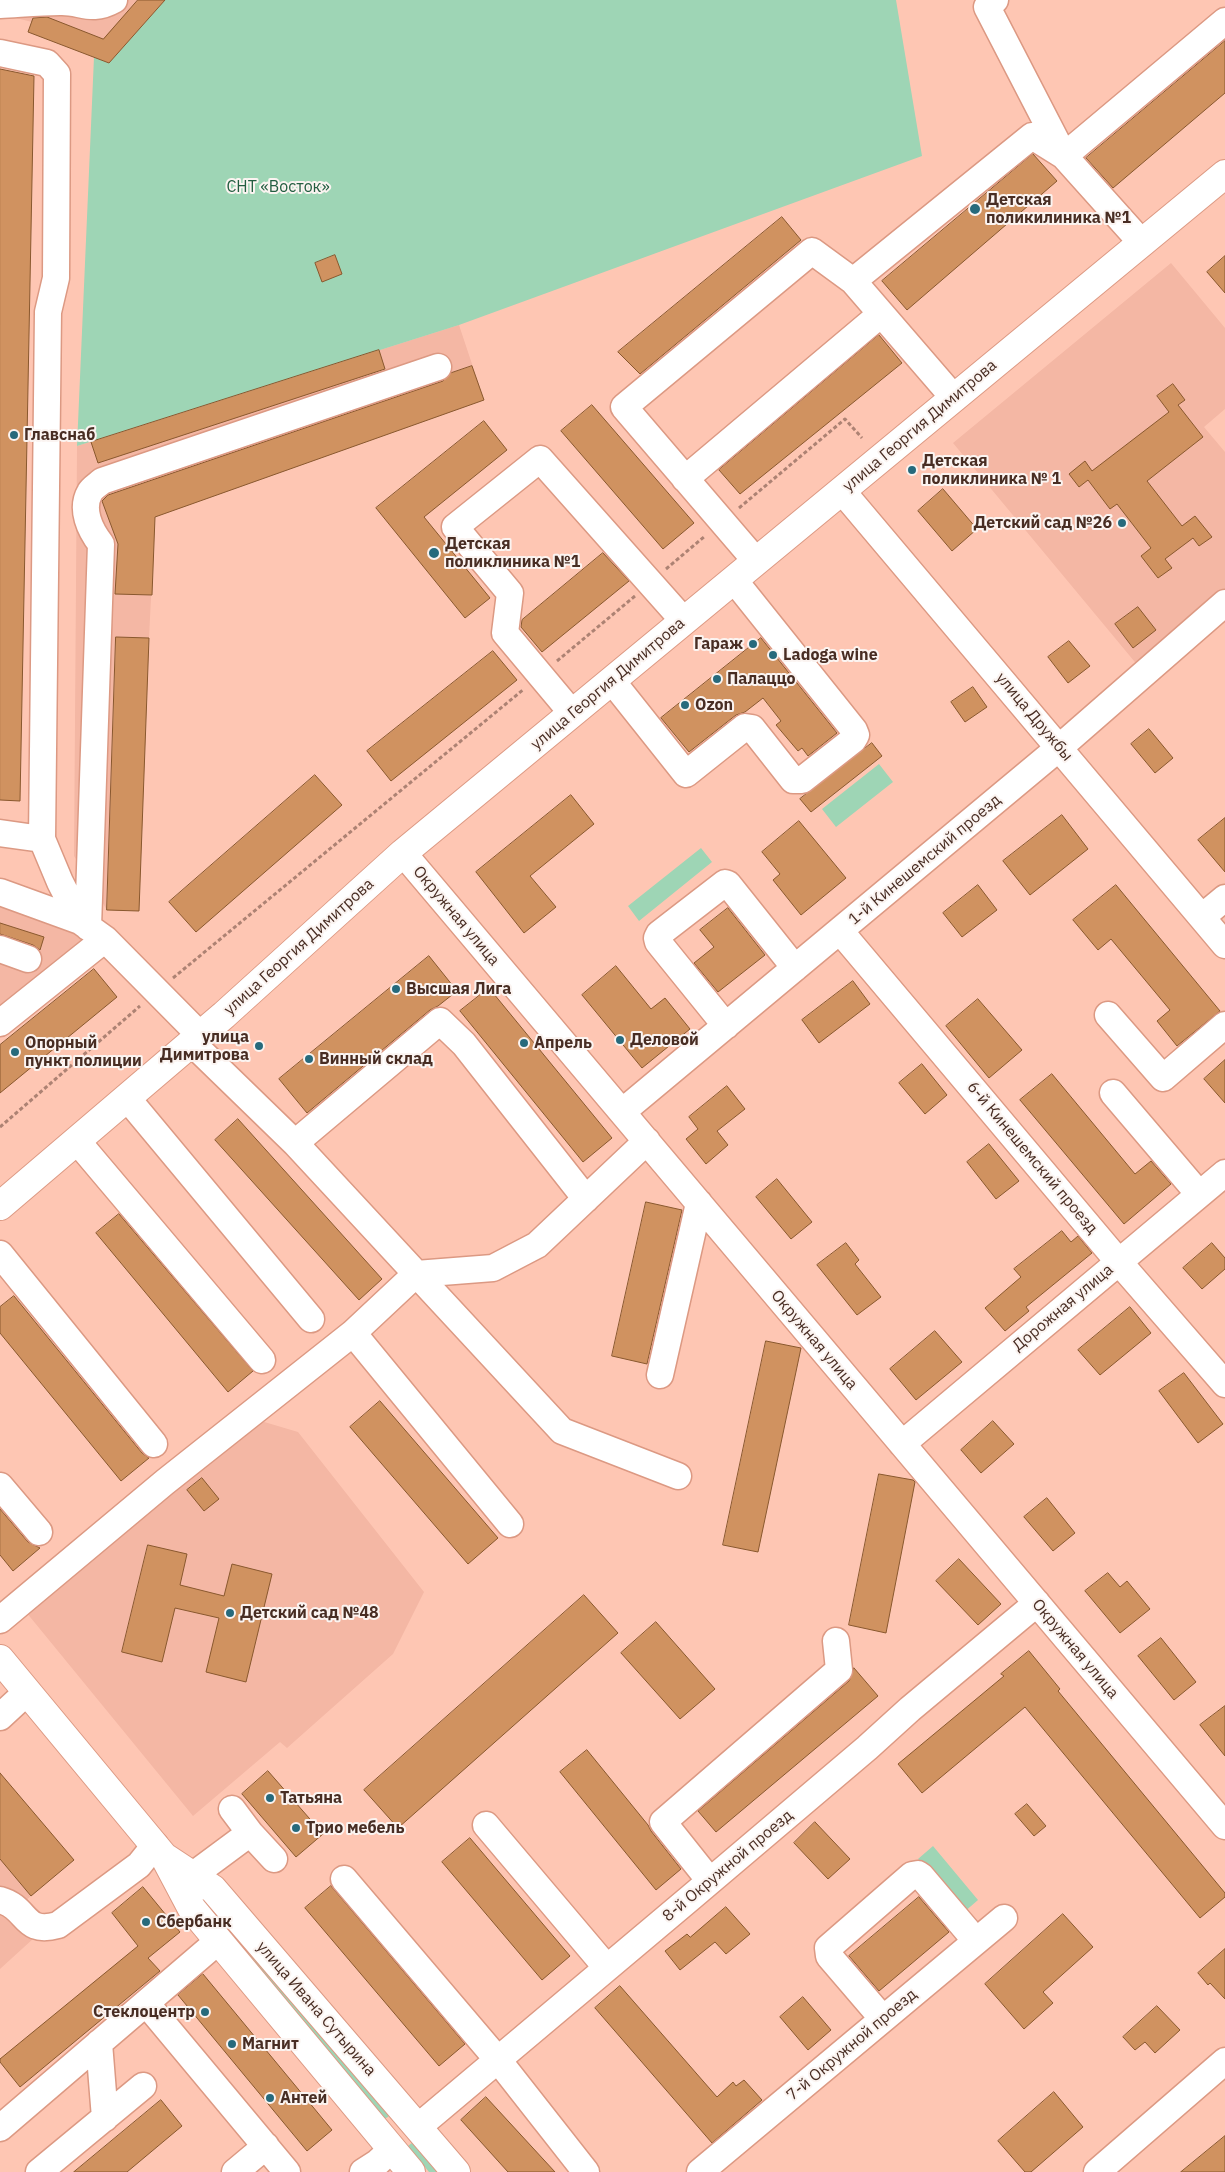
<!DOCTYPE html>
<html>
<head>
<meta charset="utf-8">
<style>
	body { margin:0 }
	canvas { display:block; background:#fec6b3 }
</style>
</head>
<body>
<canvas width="1225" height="2172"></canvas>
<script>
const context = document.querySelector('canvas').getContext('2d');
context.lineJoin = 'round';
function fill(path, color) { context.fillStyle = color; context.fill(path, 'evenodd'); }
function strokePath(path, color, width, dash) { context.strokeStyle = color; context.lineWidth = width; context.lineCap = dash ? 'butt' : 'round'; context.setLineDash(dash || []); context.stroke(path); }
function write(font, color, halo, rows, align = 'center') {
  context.font = font + ' "IBM Plex Sans",sans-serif'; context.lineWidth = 4; context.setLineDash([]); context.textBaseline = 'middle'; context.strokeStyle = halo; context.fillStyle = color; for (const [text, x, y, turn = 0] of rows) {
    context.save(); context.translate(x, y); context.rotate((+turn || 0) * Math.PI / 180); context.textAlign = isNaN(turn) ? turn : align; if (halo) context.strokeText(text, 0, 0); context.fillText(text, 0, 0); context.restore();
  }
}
const built = new Path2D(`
	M0,0H165L109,63L32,22L0,14Z
	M1171,263L1225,328V409L1204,427L1225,452V593L1139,667L953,443Z
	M459,325L484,400L155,517L149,638L139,911L107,910L74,856L77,446Z
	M0,906L88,937L0,1008Z
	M261,1421L298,1432L424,1592L393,1654L287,1748L280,1742L193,1816L26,1612Z
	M0,1859L31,1896L22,1904L45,1928L0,1969Z`);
const green = new Path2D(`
	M165,0H896L922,156L459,325L77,446L94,57L109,63Z
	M879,764L893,782L836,827L822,809Z
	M701,848L712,862L639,921L628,906Z
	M933,1846L978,1900L963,1913L918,1859Z
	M205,1900L391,2113L388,2117L384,2119L202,1904Z
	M417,2139L444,2172H429L408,2146Z`);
const building = new Path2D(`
	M138,0H165L109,63L28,32L33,18L47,17L103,39Z
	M1225,41V93L1113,188L1086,158Z
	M0,69L34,76L20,801L0,800Z
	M1033,154L1057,181L907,310L882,281Z
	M782,217L801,240L640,374L618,352Z
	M335,255L342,274L322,282L315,263Z
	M1225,256V293L1207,272Z
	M879,335L902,363L740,494L719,470Z
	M379,350L385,369L98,463L91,442Z
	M472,366L484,400L155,517L152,595L115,594L118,544L102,501L108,495L443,381L451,373Z
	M1173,384L1185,400L1178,405L1203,437L1147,481L1182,526L1195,516L1212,537L1199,546L1193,538L1165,559L1172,568L1158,578L1141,556L1151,548L1117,504L1110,509L1088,480L1079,487L1069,474L1085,461L1092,471L1169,412L1157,396Z
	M592,405L694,523L663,549L561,431Z
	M484,421L507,450L424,517L490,598L465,618L376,508Z
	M943,489L977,529L952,551L918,511Z
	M603,553L629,581L542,652L521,627L522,620Z
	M1138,607L1156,630L1133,648L1115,624Z
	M116,637L149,638L139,911L107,910Z
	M761,638L837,733L808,756L802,748L798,751L776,725L781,721L763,698L745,712L736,715L689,752L661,718Z
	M1069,641L1090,666L1068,683L1048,657Z
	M493,651L517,680L391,781L367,751Z
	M973,687L987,707L965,722L951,702Z
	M1149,729L1173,758L1155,773L1131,744Z
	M872,743L882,756L811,812L800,799Z
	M315,775L342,805L196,932L169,902Z
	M571,795L594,824L530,876L556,907L524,933L476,872Z
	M1062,815L1088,849L1030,895L1003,861Z
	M1225,818V872L1198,840Z
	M799,821L846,878L801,915L773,880L780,874L762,852Z
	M978,885L997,910L962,937L943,913Z
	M1116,885L1220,1011L1177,1046L1157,1021L1170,1010L1111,939L1098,950L1073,920Z
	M728,908L765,955L718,992L694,963L714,947L700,930Z
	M0,923L44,937L40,950L33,945L0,934Z
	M429,956L457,991L438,1006L430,1010L307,1113L279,1079Z
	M616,966L651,1009L665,998L690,1029L642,1068L582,995Z
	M94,969L117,997L0,1093V1045Z
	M853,981L870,1004L819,1043L802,1020Z
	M489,988L612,1138L583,1162L460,1011Z
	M978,999L1022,1050L989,1078L946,1026Z
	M1225,1060V1103L1204,1079Z
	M922,1064L947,1095L925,1114L899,1083Z
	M1052,1074L1135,1174L1151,1161L1171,1184L1124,1224L1020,1100Z
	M727,1086L745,1109L717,1131L728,1145L706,1164L686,1139L698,1129L689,1117Z
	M238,1119L382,1279L359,1300L215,1140Z
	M989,1144L1019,1181L996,1199L967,1162Z
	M777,1179L812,1222L791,1239L756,1197Z
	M646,1202L682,1210L647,1364L612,1356Z
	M119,1214L253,1371L228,1392L96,1233Z
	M1062,1231L1071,1242L1078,1236L1092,1253L1026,1307L1029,1311L1005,1331L985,1308L1021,1277L1014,1269Z
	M846,1243L859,1260L855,1264L881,1297L857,1315L817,1265Z
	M1212,1243L1225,1258V1269L1202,1289L1183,1268Z
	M14,1296L142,1453L149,1458L121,1481L0,1333V1307Z
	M1130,1307L1151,1333L1100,1375L1078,1350Z
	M935,1331L962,1362L916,1400L890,1369Z
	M766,1341L801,1348L758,1552L723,1545Z
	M1184,1373L1223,1424L1198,1443L1159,1391Z
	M380,1401L498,1538L468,1564L350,1427Z
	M993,1421L1014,1444L981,1473L961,1450Z
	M879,1474L913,1480L915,1482L886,1633L849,1625Z
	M202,1478L219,1499L204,1511L187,1490Z
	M1047,1498L1075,1533L1053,1551L1024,1517Z
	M0,1509L28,1542L40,1548L13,1571L0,1555Z
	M148,1545L187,1554L180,1585L224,1596L232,1564L272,1574L246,1682L206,1672L219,1618L175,1608L162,1662L122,1652Z
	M959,1559L1001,1604L978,1625L936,1581Z
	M1108,1573L1120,1587L1127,1581L1150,1609L1120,1633L1085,1591Z
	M584,1595L618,1633L398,1828L364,1790Z
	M656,1622L715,1689L680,1719L621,1653Z
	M1161,1638L1196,1682L1174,1700L1138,1656Z
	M1029,1651L1060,1689L1058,1691L1225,1893V1897L1200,1918L1025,1707L922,1793L898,1764L1004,1676L1001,1674Z
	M854,1668L878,1696L716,1832L698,1811L849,1681Z
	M1225,1706V1756L1200,1725Z
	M587,1750L648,1825L651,1831L681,1869L656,1890L560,1772Z
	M268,1771L323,1834L296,1857L242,1794Z
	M0,1773L74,1860L31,1896L0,1859Z
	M1027,1804L1046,1826L1034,1836L1015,1814Z
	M815,1822L850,1859L828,1879L794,1843Z
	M470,1838L570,1956L542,1980L442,1862Z
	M331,1886L465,2044L439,2066L305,1908Z
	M143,1887L180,1932L148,1958L160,1971L20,2087L0,2062V2059L138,1946L112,1913Z
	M919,1897L949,1932L879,1991L849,1956Z
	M726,1907L750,1934L726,1954L715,1942L680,1970L665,1951L687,1934L690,1937Z
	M1063,1914L1093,1947L1043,1992L1053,2003L1024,2029L985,1984Z
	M1225,1949V1999L1210,1983L1208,1985L1198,1973Z
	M203,1974L332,2130L307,2151L178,1995Z
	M620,1986L717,2097L733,2082L736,2086L744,2080L762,2100L712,2143L595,2008Z
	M803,1997L831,2030L808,2050L780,2017Z
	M1157,2006L1180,2030L1155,2053L1145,2042L1135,2050L1123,2037Z
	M1054,2092L1083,2127L1031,2172H1025L998,2141Z
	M486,2097L555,2172H508L461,2120Z
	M161,2100L182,2126L127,2172H74Z
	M1225,2136V2172H1181Z`);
const path = new Path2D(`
	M739,508L845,419L862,438
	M666,569L705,536
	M557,661L635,596
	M173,978L524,689
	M0,1127L140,1006`);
const minor = new Path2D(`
	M995,0L987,7L1064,156L1142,243
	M0,5C20,4 40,2 60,2C81,1 91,13 114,0
	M0,53L47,63L57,74L56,278L48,312L42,839L60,882L80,921
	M954,398L853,281L1032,136L1064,156L1225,21
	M685,479L881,314
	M842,491L1225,945
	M756,561L624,407L812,251L853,281
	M612,681L686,774L745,727L752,728L793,780H802L853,740L856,735L854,730L734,580
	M572,713L505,633L510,593L455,527L540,459L684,621
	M0,833L42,839
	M403,853L1225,1826
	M0,892L80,921L105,939L199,1034
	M1202,917L1225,898
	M88,927L101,544C90,530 80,509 90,492C92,488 99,484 102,481L438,367
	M840,931L1118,1261L1225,1384
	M0,949L28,959
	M1108,1015L1163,1078L1225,1025
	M0,1023L105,939
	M726,1026L658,942L657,938L659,934L725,883L728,884L795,968
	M192,1043L295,1143
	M1113,1093L1199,1194
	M127,1098L311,1319
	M622,1112L1060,747L1225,603
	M77,1141L262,1360
	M586,1199L464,1044L440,1021L295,1143L562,1431L678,1476
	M0,1254L154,1444
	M353,1333L510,1524
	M660,1375L699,1203
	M902,1444L1225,1173
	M0,1486L39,1532
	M0,1620L165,1482L353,1333L416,1274L493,1268L537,1245L647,1141
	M0,1717L27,1692
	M486,1825L607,1968
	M250,1833L274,1859
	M192,1876L250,1833L232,1809
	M344,1879L498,2060L586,2172
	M710,1881L663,1822L839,1670L836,1641
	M0,1900C29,1908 22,1935 58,1925L139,1865L155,1845
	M146,2003L287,2172
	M883,2019L829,1956L828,1948L912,1875L918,1874L921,1876L976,1941
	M99,2043L105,2118
	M418,2127L689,1899L867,1748L910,1709L1037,1603
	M0,2128L209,1949L217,1939
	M39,2172L143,2086
	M235,2172L266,2146
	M363,2172L377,2163L392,2149
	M700,2172L1004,1918
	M1097,2172L1225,2061`);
const major = new Path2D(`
	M0,1206L224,1015L403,853L1225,174
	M0,1659L165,1858L192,1909L411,2172
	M166,1858L213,1889L456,2172`);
const markers = [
	[975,209,6,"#276a7c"],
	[14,435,5,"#276a7c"],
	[912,470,5,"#276a7c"],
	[1122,523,5,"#276a7c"],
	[434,553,6,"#276a7c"],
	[753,644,5,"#276a7c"],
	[773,655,5,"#276a7c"],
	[717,679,5,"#276a7c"],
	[685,705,5,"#276a7c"],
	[396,989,5,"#276a7c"],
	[620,1040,5,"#276a7c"],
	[524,1043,5,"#276a7c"],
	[259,1046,5,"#276a7c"],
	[15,1052,5,"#276a7c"],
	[309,1059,5,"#276a7c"],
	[230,1613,5,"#276a7c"],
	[270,1798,5,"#276a7c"],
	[296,1828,5,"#276a7c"],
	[146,1922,5,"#276a7c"],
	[205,2012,5,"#276a7c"],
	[232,2044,5,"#276a7c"],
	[270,2098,5,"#276a7c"]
];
const parkNames = [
	["СНТ «Восток»",278,187]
];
const poiNames = [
	["Детская",986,200],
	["поликилиника №1",986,218],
	["Главснаб",24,435],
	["Детская",922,461],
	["поликлиника № 1",922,479],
	["Детский сад №26",1112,523,"right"],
	["Детская",445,544],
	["поликлиника №1",445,562],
	["Гараж",743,644,"right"],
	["Ladoga wine",783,655],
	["Палаццо",727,679],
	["Ozon",695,705],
	["Высшая Лига",406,989],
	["улица",249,1037,"right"],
	["Димитрова",249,1055,"right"],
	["Деловой",630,1040],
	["Опорный",25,1043],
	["пункт полиции",25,1061],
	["Апрель",534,1043],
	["Винный склад",319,1059],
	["Детский сад №48",240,1613],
	["Татьяна",280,1798],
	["Трио мебель",306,1828],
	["Сбербанк",156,1922],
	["Стеклоцентр",195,2012,"right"],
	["Магнит",242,2044],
	["Антей",280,2098]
];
const streetNames = [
	["улица Георгия Димитрова",920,426,-40],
	["улица Георгия Димитрова",608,684,-40],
	["улица Дружбы",1034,717,50],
	["1-й Кинешемский проезд",925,860,-40],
	["Окружная улица",456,916,50],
	["улица Георгия Димитрова",299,947,-42],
	["6-й Кинешемский проезд",1032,1158,50],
	["Дорожная улица",1063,1308,-40],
	["Окружная улица",814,1340,50],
	["Окружная улица",1075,1649,50],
	["8-й Окружной проезд",728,1866,-40],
	["улица Ивана Сутырина",316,2009,49],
	["7-й Окружной проезд",852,2045,-40]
];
fill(built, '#f4b7a4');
fill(green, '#9ed5b5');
fill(building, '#d09260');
strokePath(building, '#89582e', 1);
strokePath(minor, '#dc9983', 29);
strokePath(major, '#dc9983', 30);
strokePath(path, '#ad8273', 3, [4, 2.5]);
strokePath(minor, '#fff', 26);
strokePath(major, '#fff', 28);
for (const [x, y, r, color] of markers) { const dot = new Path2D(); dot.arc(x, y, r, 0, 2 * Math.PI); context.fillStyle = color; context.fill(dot); strokePath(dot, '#fbf4f1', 2); }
write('16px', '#235e41', '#fbf4f1', parkNames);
write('bold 16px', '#482d23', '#fbf4f1', poiNames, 'left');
write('16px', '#482d23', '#fbf4f1', streetNames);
</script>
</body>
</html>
